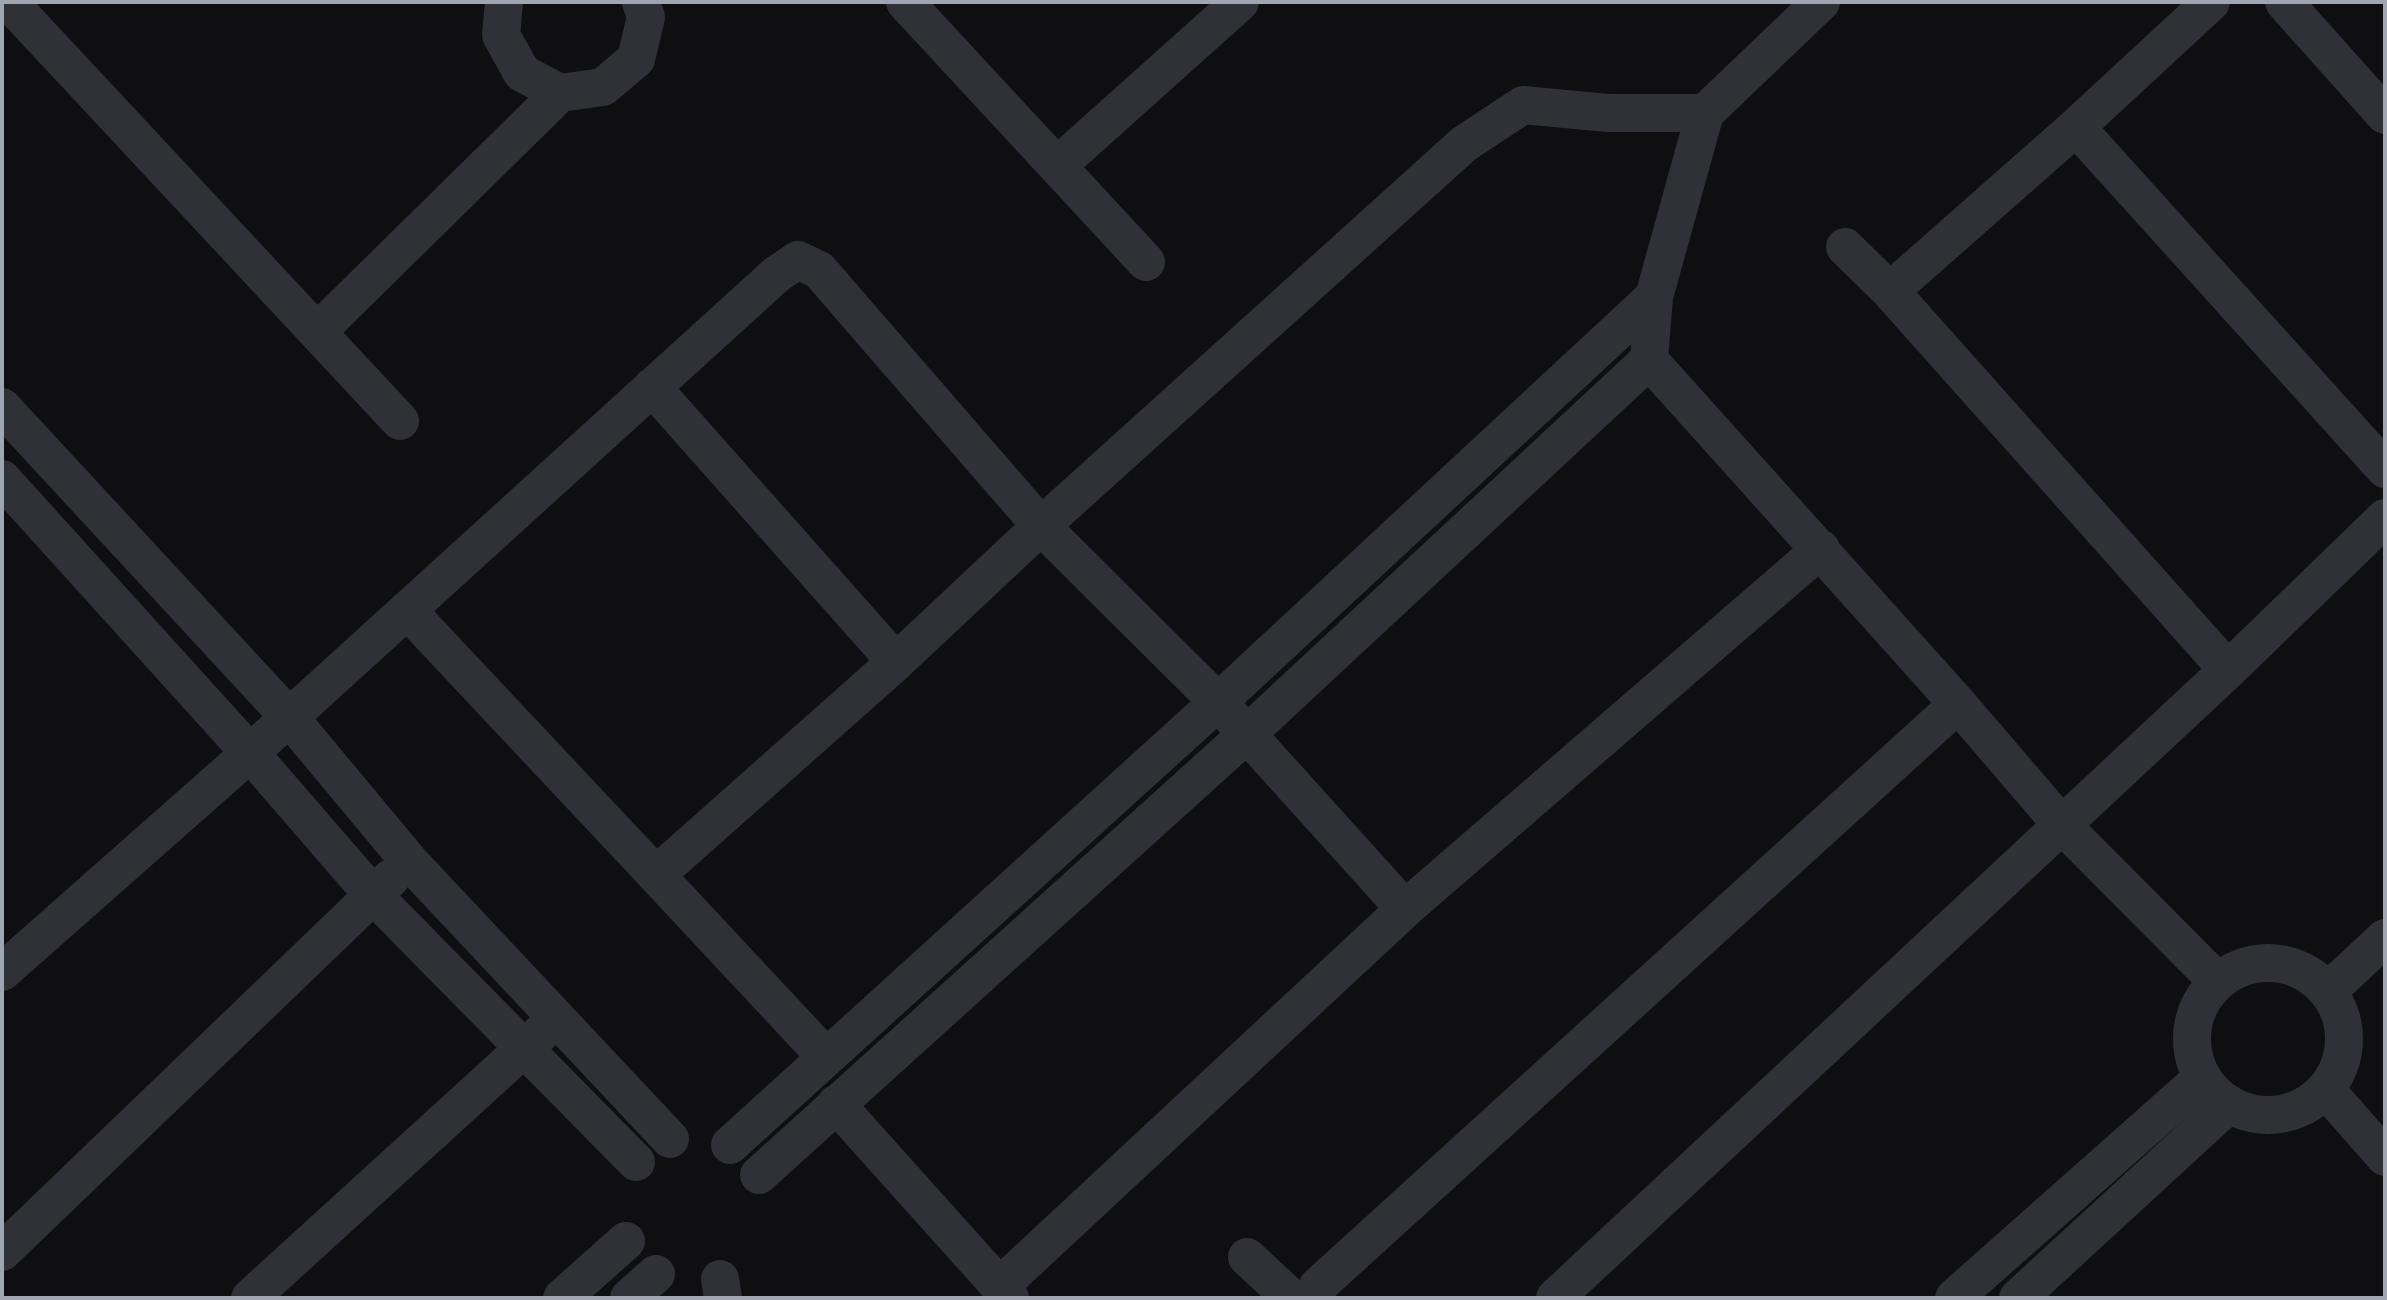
<!DOCTYPE html>
<html>
<head>
<meta charset="utf-8">
<style>
	body { margin:0 }
	#map { position:relative; width:2387px; height:1300px; overflow:hidden; background:#0f0f11; font-family:Rubik,sans-serif }
	canvas { display:block }
	.frame { position:absolute; inset:0; border:4px solid #a0a5b2; pointer-events:none }
</style>
</head>
<body>
<div id="map">
<canvas width="2387" height="1300"></canvas>
<div class="frame"></div>
</div>
<script>
const context = document.querySelector('canvas').getContext('2d');
context.lineJoin = 'round';
function strokePath(path, color, width, dash) { context.strokeStyle = color; context.lineWidth = width; context.lineCap = dash ? 'butt' : 'round'; context.setLineDash(dash || []); context.stroke(path); }
const minor = new Path2D(`
	M9,2L400,421
	M504,2L501,35L522,73L560,93L603,87L636,59L646,17L641,2
	M905,2L1146,262
	M2284,2L2385,115
	M2076,127L2385,469
	M1057,166L1240,2
	M1845,247L1890,291L2228,670L2385,518
	M1890,291L2076,127L2211,2
	M317,332L560,93
	M1649,360L1958,704
	M652,387L896,662
	M2,407L289,717L409,861L670,1139
	M2,479L250,753L373,895L636,1162
	M407,610L656,875L896,662L1041,526L1464,144L1523,105L1608,113H1705
	M656,875L826,1057
	M2192 1039a76 76 0 1 1 152 0a76 76 0 1 1-152 0Z
	M2,972L250,753L777,274L798,260L819,270L1041,526L1218,702L1405,909
	M2328,991L2385,938
	M2326,1090L2385,1157
	M836,1104L1010,1298
	M730,1145L1218,702L1654,297
	M759,1175L1247,734L1649,360L1654,297L1705,113L1821,2
	M2,1252L391,878
	M1247,1257L1291,1298
	M720,1279L723,1298
	M1000,1286L1405,909L1821,549
	M250,1298L543,1031
	M562,1298L626,1241
	M629,1298L656,1274
	M1316,1298L1318,1286L1958,704L2061,824L2218,982
	M1555,1298L2228,670
	M1954,1298L2201,1079
	M2018,1298L2229,1104`);
strokePath(minor, '#303136', 38);
</script>
</body>
</html>
